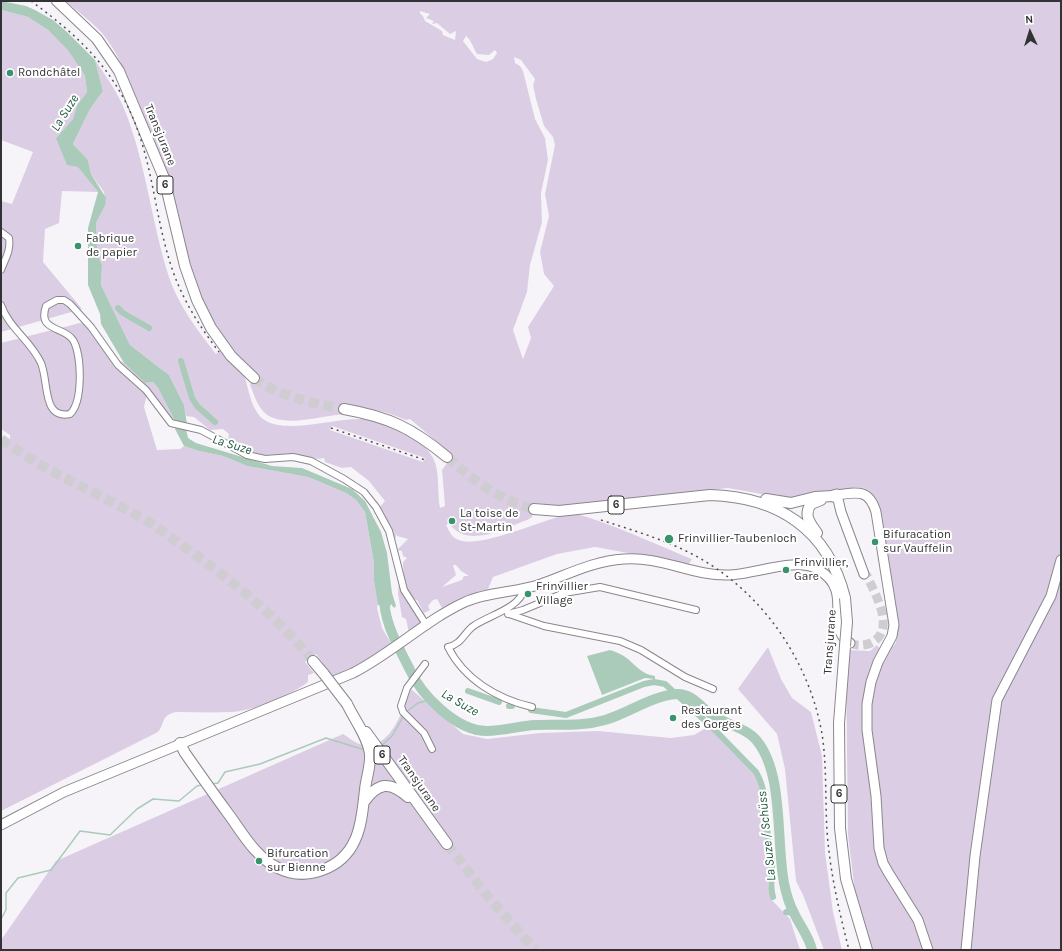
<!DOCTYPE html>
<html>
<head>
<meta charset="utf-8">
<style>
	body { margin:0 }
	#map { position:relative; width:1062px; height:951px; overflow:hidden; background:#f7f4f9; font-family:Karla,sans-serif }
	canvas { display:block }
	.frame { position:absolute; inset:0; border:2px solid #333234; pointer-events:none }
	.north { position:absolute; left:1010px; top:12px; width:40px; height:40px; -webkit-text-stroke:3px #fff; paint-order:stroke; rotate:356deg; font-size:11px; font-weight:700; line-height:16px; text-align:center; color:#333234 }
	.north::after { content:''; display:block; margin:auto; width:14px; height:18px; background:#333234; clip-path:polygon(50% 0,100% 100%,50% 72%,0 100%) }
</style>
</head>
<body>
<div id="map">
<canvas width="1062" height="951"></canvas>
<div class="frame"></div>
<div class="north">N</div>
</div>
<script>
const context = document.querySelector('canvas').getContext('2d');
context.lineJoin = 'round';
function fill(path, color) { context.fillStyle = color; context.fill(path, 'evenodd'); }
function strokePath(path, color, width, dash) { context.strokeStyle = color; context.lineWidth = width; context.lineCap = dash ? 'butt' : 'round'; context.setLineDash(dash || []); context.stroke(path); }
function write(font, color, halo, rows, align = 'center') {
  context.font = font + ' Karla,sans-serif'; context.lineWidth = 4; context.setLineDash([]); context.textBaseline = 'middle'; context.strokeStyle = halo; context.fillStyle = color; for (const [text, x, y, turn = 0] of rows) {
    context.save(); context.translate(x, y); context.rotate((+turn || 0) * Math.PI / 180); context.textAlign = isNaN(turn) ? turn : align; if (halo) context.strokeText(text, 0, 0); context.fillText(text, 0, 0); context.restore();
  }
}
const green = new Path2D(`
	M66,1H1061V950H862L848,835L846,667L848,650L870,651L877,645L880,649L873,665L895,644L897,638L895,637L878,505L876,498L870,491L864,488L855,487L795,500L728,488L564,506L535,503L532,517L529,519C506,528 466,550 449,523L446,525C449,531 452,538 459,540C481,549 545,518 571,514C586,512 672,551 692,559L689,564L595,547L557,554L493,577L488,589L462,597L442,608L437,599L433,600L428,606L430,610L424,613L417,600L410,599C405,586 403,575 403,562L407,558L403,556L402,551L397,550L408,539L397,536V533L395,540L393,531L379,508L385,501L369,481L351,467L342,468L325,462L324,458C312,461 305,455 294,454C286,453 277,456 268,456C254,457 239,449 228,440L229,434L223,429L210,430L194,417L186,416L184,405L169,375L130,345L101,285L102,265L98,256L96,223L105,206L104,192L91,174L88,160L73,144L90,109L103,91L95,60C105,75 116,90 123,106C146,161 151,221 169,277C178,305 198,331 216,354L221,350C228,358 241,368 245,378C249,391 252,413 266,421C292,435 343,414 374,420C385,422 395,428 405,433C416,439 429,448 434,460C440,473 437,493 440,508L445,506L442,470L447,463L444,460L450,453L410,419L406,420L388,413L344,403L343,412L349,414C326,414 286,429 266,414C258,408 253,393 250,384L258,374C191,320 186,239 162,162C158,147 150,132 144,117C132,88 122,58 102,33C91,21 78,12 66,1ZM420,11L430,14L426,18L434,21L432,24L437,23L450,34L456,31L455,40L443,35L442,31L425,21L423,16L420,13ZM466,36C471,39 473,48 477,54L489,55L495,50L497,53L493,59L486,62L477,59L463,41ZM514,57L521,60L535,79L533,85L536,99L544,126L553,137L555,145L545,194L549,216L540,252L544,274L554,286L528,327L531,338L523,359L513,330L527,292L530,265L542,222L541,193L548,160L545,138L535,119L523,71L520,66L515,63ZM332,426L425,458L423,462L330,430ZM453,565H456L461,571L469,576H464L462,580L442,587L456,575Z
	M1,10L28,17L48,30L68,49L85,76L87,92L77,105L73,119L56,138L98,192L62,191L59,223L45,229L43,262L82,309L1,332V201L12,204L33,152L1,140Z
	M80,323L90,325L114,357L124,363L145,383L153,382L158,388L176,423L169,417L151,391L147,394L144,407L157,450L180,449L184,446L199,451L223,456L247,466L308,477L346,493L356,500L365,512L374,563V581L378,603L377,608L382,628L392,645L359,665L333,676L316,654L305,662L314,673L308,675V682C291,695 253,711 231,712C213,713 194,712 176,712C160,716 166,722 158,732L1,811V437L10,440V435L1,429V343Z
	M399,581L402,592L421,621V625L409,633L406,619L402,617L398,594Z
	M768,647L781,679L792,698L811,712L822,756L825,852L833,912L842,950H824L803,895L796,881L785,769L777,734L738,689Z
	M411,689L463,734L487,739L540,733L598,731L671,738L694,735L708,727L711,729L751,766L762,789L772,858L768,884L771,899L790,919L800,950H1V940L56,861L343,734C348,737 354,742 359,744C391,753 402,710 411,689Z`);
const water = new Path2D(`
	M1,1L26,6L35,10L53,20L67,32L95,60L103,91L90,109L73,144L88,160L91,174L106,198L105,206L96,223L98,256L102,265L101,285L130,345L169,375L184,405L187,424L186,429L188,438L196,443L272,466L302,468L352,489L365,501L381,532L387,553L392,593L396,606L394,608L391,604L390,607L378,605L374,581V563L365,512L356,500L346,493L308,477L247,466L223,456L199,451L184,446L175,429L176,423L158,388L153,382L145,383L124,363L101,324L100,314L88,285V228L98,192L78,167L67,165L56,138L73,119L77,105L87,92L85,76L68,50L48,30L28,17L1,10Z
	M610,650C616,652 622,654 628,659C637,667 642,674 655,676V679L645,678L602,695L587,656Z`);
const stream = new Path2D(`
	M406,712L418,703L429,700
	M380,747L392,736L404,715
	M212,784L218,783L225,772L260,764L326,738L365,750
	M1,919L6,910V893L18,878L51,870L80,831L110,835L137,809L153,799L179,801L197,786L202,785`);
const canal = new Path2D(`
	M118,308L123,313L149,328
	M181,361L192,398L197,406L215,422
	M468,691L499,702
	M509,706H512
	M531,710L566,715L644,684L654,682L665,684L715,730L756,772C769,794 765,821 769,845C769,850 772,855 772,860C773,873 769,884 773,897
	M786,912L794,913`);
const river = new Path2D(`
	M384,593C383,621 397,644 409,668C421,695 456,731 487,731C503,731 519,726 535,725C559,724 581,727 605,720C629,713 651,696 677,694C691,693 701,707 712,715C725,724 747,728 757,741C784,774 776,842 784,883C786,893 789,904 794,913C800,926 809,936 812,950`);
const secondaryTunnel = new Path2D(`
	M850,643C856,646 864,646 871,643C897,630 875,594 867,576L864,574`);
const primaryTunnel = new Path2D(`
	M254,378C282,397 311,403 344,409
	M1,439C47,473 100,494 149,522C163,531 175,541 189,550C235,583 277,617 313,661
	M447,457C476,482 497,499 534,509
	M447,844L489,898L535,950`);
const street = new Path2D(`
	M1,232L9,238C11,251 5,259 1,270
	M1,305C9,328 31,341 41,363C49,382 42,420 70,414C83,402 82,355 73,340C64,326 37,332 46,306L57,300H64L70,304L91,327L118,365L146,390L171,423L201,430L247,455L265,459L293,457L311,461L344,479L364,492L376,507L389,531L404,590L427,626
	M524,589C520,609 486,616 472,627C463,635 461,644 448,647C464,679 497,699 532,707
	M508,614L523,610L564,593L600,587L696,610
	M509,614L544,626L620,641L641,650L685,677L713,689
	M425,664L407,688L401,706L403,712L424,733L432,749`);
const secondary = new Path2D(`
	M864,574L841,512L837,495C858,492 869,489 876,512L894,625L892,636L878,662L871,682L867,704V730L876,796L879,848L883,863L888,872L918,920L928,950
	M1,825L64,792L353,673C392,653 426,620 465,602C489,591 516,593 541,584C569,574 593,561 624,559C660,556 693,576 728,575C753,575 797,556 819,570C855,592 823,626 850,643
	M966,950L975,856L997,700L1051,596L1061,560`);
const primary = new Path2D(`
	M57,1L97,39L119,71L164,178L185,266L197,300L211,328L231,356L254,378
	M344,409C389,417 412,428 447,457
	M766,499L791,503L815,497L833,496
	M534,509L559,511L710,495C778,497 828,529 845,598
	M817,533C810,523 803,515 811,504L821,500
	M845,646L839,723L840,828L846,879L867,950
	M313,661L324,674
	M366,732L447,844
	M180,743L185,753C199,773 213,793 227,812C242,832 255,857 278,868C306,882 342,869 355,840C362,825 363,806 365,790C366,778 371,766 370,754C368,737 354,719 347,704
	M364,802C378,782 390,781 408,797`);
const highway = new Path2D(`
	M833,496L837,495`);
const rail = new Path2D(`
	M31,1C76,34 111,66 133,118C152,163 155,213 169,259C179,294 197,323 219,352
	M331,428L425,460
	M601,520C632,530 663,539 692,554C760,589 809,659 822,734C827,766 825,799 827,831C830,872 839,911 849,950`);
const primaryBridge = new Path2D(`
	M845,646L847,622L845,598
	M324,674L347,704`);
const markers = [
	[10,73,4,"#37946b"],
	[78,246,4,"#37946b"],
	[452,521,4,"#37946b"],
	[669,539,5,"#37946b"],
	[875,542,4,"#37946b"],
	[786,570,4,"#37946b"],
	[528,594,4,"#37946b"],
	[673,718,4,"#37946b"],
	[259,861,4,"#37946b"]
];
const shields = [
	[165,185,16],
	[616,505,16],
	[382,755,16],
	[839,794,16]
];
const shieldNames = [
	["6",165,185],
	["6",616,505],
	["6",382,755],
	["6",839,794]
];
const poiNames = [
	["Rondchâtel",18,73],
	["Fabrique",86,239],
	["de papier",86,253],
	["La toise de",460,514],
	["St-Martin",460,528],
	["Bifuracation",883,535],
	["sur Vauffelin",883,549],
	["Frinvillier-Taubenloch",678,539],
	["Frinvillier,",794,563],
	["Gare",794,577],
	["Frinvillier",536,587],
	["Village",536,601],
	["Restaurant",681,711],
	["des Gorges",681,725],
	["Bifurcation",267,854],
	["sur Bienne",267,868]
];
const streetNames = [
	["Transjurane",160,135,68],
	["Transjurane",830,642,-86],
	["Transjurane",419,784,55]
];
const waterNames = [
	["La Suze",65,113,-58],
	["La Suze",232,445,17],
	["La Suze",460,703,30],
	["La Suze / Schüss",767,836,-96]
];
fill(green, '#dbcee4');
fill(water, '#aacbb9');
strokePath(stream, '#aacbb9', 1.5);
strokePath(canal, '#aacbb9', 6);
strokePath(river, '#aacbb9', 10);
strokePath(secondaryTunnel, '#d0cdd2', 9, [9, 4.5]);
strokePath(primaryTunnel, '#d0cdd2', 10, [10, 5]);
strokePath(street, '#8a878c', 8);
strokePath(secondary, '#8a878c', 11);
strokePath(primary, '#8a878c', 12);
strokePath(highway, '#8a878c', 13);
strokePath(street, '#fff', 6);
strokePath(secondary, '#fff', 9);
strokePath(primary, '#fff', 10);
strokePath(highway, '#fff', 11);
strokePath(rail, '#525053', 1.5, [2, 4]);
strokePath(primaryBridge, '#8a878c', 12, []);
strokePath(primaryBridge, '#fff', 10);
for (const [x, y, r, color] of markers) { const dot = new Path2D(); dot.arc(x, y, r, 0, 2 * Math.PI); context.fillStyle = color; context.fill(dot); strokePath(dot, '#fff', 1.5); }
for (const [x, y, w] of shields) { const box = new Path2D(); box.roundRect(x - w / 2, y - 9, w, 18, 3); context.fillStyle = '#fff'; context.fill(box); strokePath(box, '#333234', 1); }
write('bold 11px', '#333234', null, shieldNames);
write('12px', '#333234', '#fff', poiNames, 'left');
write('12px', '#333234', '#fff', streetNames);
write('italic 13px', '#235b42', '#fff', waterNames);
</script>
</body>
</html>
